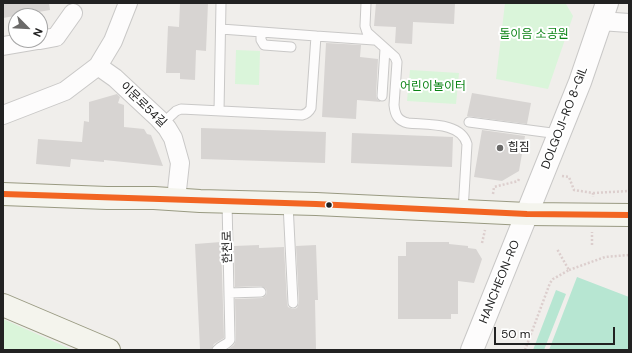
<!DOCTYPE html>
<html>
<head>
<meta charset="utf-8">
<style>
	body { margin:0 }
	#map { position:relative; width:632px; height:353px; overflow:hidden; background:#f0eeeb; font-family:"DM Sans",sans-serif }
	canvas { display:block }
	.frame { position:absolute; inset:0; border:4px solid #222; pointer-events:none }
	.north { position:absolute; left:8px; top:8px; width:40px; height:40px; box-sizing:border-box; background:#fff; border:1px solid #a7a7a7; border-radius:50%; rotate:114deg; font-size:11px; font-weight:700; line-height:16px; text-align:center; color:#222 }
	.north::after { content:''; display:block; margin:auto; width:14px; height:18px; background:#6a6968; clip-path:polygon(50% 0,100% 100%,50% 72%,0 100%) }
	.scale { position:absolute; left:494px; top:327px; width:121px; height:18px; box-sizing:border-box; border:2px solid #222; border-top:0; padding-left:5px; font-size:12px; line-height:14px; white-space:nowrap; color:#222; -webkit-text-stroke:3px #fff; paint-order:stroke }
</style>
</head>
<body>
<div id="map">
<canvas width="632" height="353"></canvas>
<div class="frame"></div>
<div class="north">N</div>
<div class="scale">50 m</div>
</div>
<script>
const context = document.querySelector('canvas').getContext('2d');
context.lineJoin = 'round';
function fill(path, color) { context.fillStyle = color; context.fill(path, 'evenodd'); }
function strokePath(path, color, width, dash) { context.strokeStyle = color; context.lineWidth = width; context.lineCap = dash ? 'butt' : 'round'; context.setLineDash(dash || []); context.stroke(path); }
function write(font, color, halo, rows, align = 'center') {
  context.font = font + ' "DM Sans","Noto Sans KR",sans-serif'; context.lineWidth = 4; context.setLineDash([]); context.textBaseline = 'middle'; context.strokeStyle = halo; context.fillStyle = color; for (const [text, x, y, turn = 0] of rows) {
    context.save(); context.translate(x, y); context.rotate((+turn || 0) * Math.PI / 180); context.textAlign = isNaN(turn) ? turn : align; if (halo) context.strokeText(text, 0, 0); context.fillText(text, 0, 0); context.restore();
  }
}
const park = new Path2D(`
	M505,3H559L566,4L573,16L548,89L496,79Z
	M236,50L260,51L259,85L235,84Z
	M410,70L459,73L456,104L407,101Z
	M3,319L73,350H3Z`);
const pitch = new Path2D(`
	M577,277L629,297V350H549Z
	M556,290L566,294L544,350H533Z`);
const building = new Path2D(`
	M3,3H49L50,10L3,18Z
	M180,3H208L206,51L196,50L195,80L180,79V73H166L168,26L179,27Z
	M376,3H455L454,24L413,22L412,44L395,43L396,27L374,26Z
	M326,43L361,45L360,57L378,59L376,96L377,99L381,102L357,100L356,119L322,117Z
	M472,93L531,103L527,124L467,116Z
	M117,94L120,97L118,103L124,105V127L144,129L147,134L151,135L163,166L104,160V162L71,159L70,167L36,164L38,139L82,142L84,121L89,122V102Z
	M201,128L326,132L325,163L201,159Z
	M482,130L525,136L519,171L502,181L474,177Z
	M352,133L453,137L452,167L351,163Z
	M221,242L224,338L214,344L211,350H200L195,244Z
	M406,242H449V244L468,246V248L476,249L482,259L474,283L458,281V314H451V319H398V256H406Z
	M259,245V248L284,247L287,303L288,307L293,309L297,308L299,303L296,246L316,245L318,300H315L316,350H227L234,345L236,340L235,299L262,298L266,295L267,292L266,289L261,286L235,287L234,246Z`);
const path = new Path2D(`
	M562,176L569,177L574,190L593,193V197
	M593,193L629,191
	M493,194L494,187L518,181L519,179
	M482,243L485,230
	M592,245V232
	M569,270L605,257L629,255
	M525,350L550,283L553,279L569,270L557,249`);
const service = new Path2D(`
	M366,3L365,26L367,32L395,57L397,62L394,105C395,115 398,121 408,123C427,125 461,122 467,144L463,211
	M261,32V40L264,45L291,47
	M316,36L374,40
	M382,96L385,49
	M219,111L221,3
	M469,122L559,134
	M163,123L176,111L181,109L302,115C307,114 309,112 311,108L316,36L221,29
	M288,204L293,303
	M229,293L261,292
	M217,350C221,345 227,345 230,340L227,202`);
const minor = new Path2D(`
	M600,21L629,23
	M40,40L56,37L73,13
	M3,46L38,40
	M98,66L115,78L159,119L167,128L173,138L180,163L176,199
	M3,115L65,91L98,66L113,41L128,3`);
const tertiary = new Path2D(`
	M472,350L580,82L607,3`);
const secondary = new Path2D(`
	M3,194L107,198H154L200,201L316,204L527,214L629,215
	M3,305L109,350`);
const bus1 = new Path2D(`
	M3,194L316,204L527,214L629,215`);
const markers = [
	[500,148,4,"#6a6968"],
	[329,205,3.5,"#222"]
];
const parkNames = [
	["돌이음 소공원",534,35],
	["어린이놀이터",433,87]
];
const streetNames = [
	["이문로54길",143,105,44],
	["DOLGOJI-RO 8-GIL",565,118,-69],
	["한천로",228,247,-91],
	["HANCHEON-RO",500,282,-68]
];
const poiNames = [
	["힙짐",508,148]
];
fill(park, '#daf5da');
fill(pitch, '#b7e6d2');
fill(building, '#d7d4d2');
strokePath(service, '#c9c8c7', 11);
strokePath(minor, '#c9c8c7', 20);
strokePath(tertiary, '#c9c8c7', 24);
strokePath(secondary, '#999a82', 24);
strokePath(path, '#dccecd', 2.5, [2, 2]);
strokePath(service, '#fdfcfc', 9);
strokePath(minor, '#fdfcfc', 18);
strokePath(tertiary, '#fdfcfc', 22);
strokePath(secondary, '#f4f4ed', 22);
strokePath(bus1, '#f26522', 6);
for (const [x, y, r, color] of markers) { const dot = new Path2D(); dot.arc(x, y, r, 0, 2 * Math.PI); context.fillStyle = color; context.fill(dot); strokePath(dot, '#fff', 1.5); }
write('12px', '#0c8416', '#fff', parkNames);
write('12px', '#222', '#fff', streetNames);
write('12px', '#222', '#fff', poiNames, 'left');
</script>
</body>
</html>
